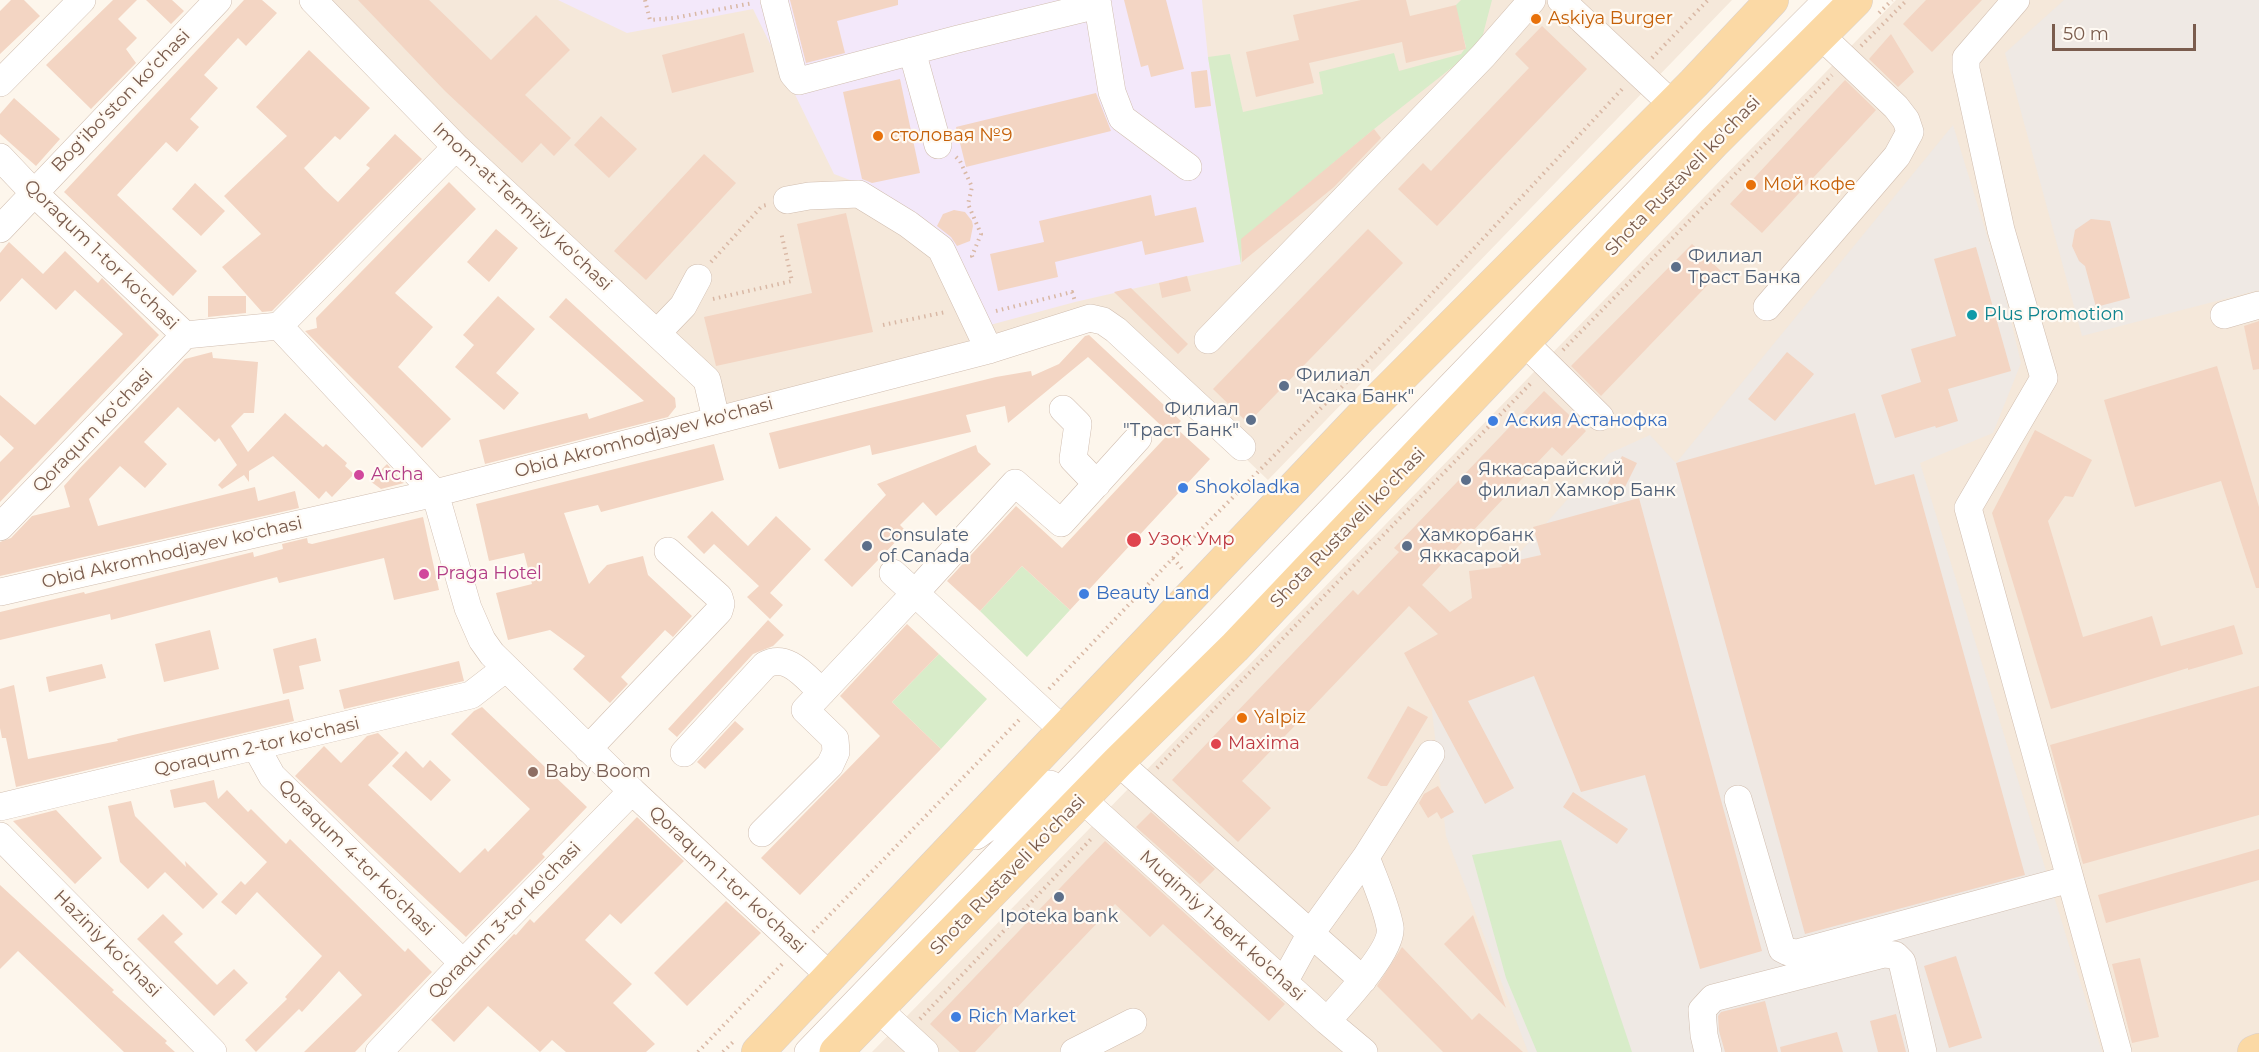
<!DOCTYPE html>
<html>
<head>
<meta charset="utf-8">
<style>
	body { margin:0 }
	#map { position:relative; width:2259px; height:1052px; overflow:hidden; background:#fdf6ec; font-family:Montserrat,sans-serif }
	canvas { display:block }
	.scale { position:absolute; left:2052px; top:24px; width:144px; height:27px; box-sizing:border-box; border:3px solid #7a5c4d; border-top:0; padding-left:8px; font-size:18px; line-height:21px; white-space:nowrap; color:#7a5c4d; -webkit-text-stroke:4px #fffaf3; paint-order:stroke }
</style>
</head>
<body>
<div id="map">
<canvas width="2259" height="1052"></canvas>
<div class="scale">50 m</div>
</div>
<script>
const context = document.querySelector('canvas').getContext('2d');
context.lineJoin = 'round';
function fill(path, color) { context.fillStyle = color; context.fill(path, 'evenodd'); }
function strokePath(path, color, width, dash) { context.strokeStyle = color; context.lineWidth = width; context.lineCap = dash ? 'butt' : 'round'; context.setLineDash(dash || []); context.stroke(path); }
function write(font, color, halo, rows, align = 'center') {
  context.font = font + ' Montserrat,sans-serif'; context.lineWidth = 4.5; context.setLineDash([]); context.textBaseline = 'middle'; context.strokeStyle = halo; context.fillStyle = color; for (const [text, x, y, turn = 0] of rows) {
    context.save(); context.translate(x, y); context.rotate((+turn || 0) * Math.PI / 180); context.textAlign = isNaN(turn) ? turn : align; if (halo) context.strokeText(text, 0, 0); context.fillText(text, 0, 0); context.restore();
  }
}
const residential = new Path2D(`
	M324,0H1732L1268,480L1105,324L716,419L707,380Z
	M1896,0H2259V1052H872Z`);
const industrial = new Path2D(`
	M2064,0H2259V290L2082,336L2005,53Z
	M1953,125L2004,291L2021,363L1993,433L1920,463L2102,1052H1528L1446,836L1426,657L1608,454L1650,435L1676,463Z`);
const education = new Path2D(`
	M558,0H1202L1208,57L1241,264L1075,302L990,325L948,248L863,185L834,174L753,9L627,33Z`);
const green = new Path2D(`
	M1461,0H1492L1482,38L1469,54L1374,129L1242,239L1241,264L1208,57L1230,54L1243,112L1323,94L1319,72L1394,53L1399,71L1461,54L1466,47L1455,6Z
	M1022,566L1070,610L1027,657L980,611Z
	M939,654L987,699L941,749L892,702Z
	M1561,840L1632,1052H1537L1506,978L1472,855Z`);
const building = new Path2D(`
	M11,0H24L40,16L0,54V11Z
	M113,0H137L118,19L137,38L126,49L136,63L91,109L46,65Z
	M146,0H172L184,11L171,24Z
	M244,0H262L277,13L246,46L238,38L204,75L218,88L190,119L199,127L177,152L166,142L117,195L197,271L173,296L64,192Z
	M358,0H429L491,60L536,15L570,50L525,95L571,138L554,156L541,143L522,163L445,91Z
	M790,0H898V5L837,21L845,53L806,63Z
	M1124,0H1166L1184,69L1151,77L1148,65L1141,67Z
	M1361,0H1406L1410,16L1456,5L1466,49L1406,63L1402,42L1309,63L1314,83L1256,97L1246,52L1299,40L1293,15Z
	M1926,0H1982L1932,52L1903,24Z
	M1542,26L1587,69L1437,226L1398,189L1423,163L1431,171L1529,68L1515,54Z
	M744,33L754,72L672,93L662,55Z
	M1891,34L1914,72L1898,87L1869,59Z
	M309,50L370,108L340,140L335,136L304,168L324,189L338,202L370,168L366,165L395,134L422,159L272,311L262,312L222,267L261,234L224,196L287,136L256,107Z
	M1207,70L1211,106L1195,108L1191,72Z
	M900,79L920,173L872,183L862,179L843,92Z
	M1845,80L1876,110L1762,233L1730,204Z
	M1096,93L1111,131L966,167L956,127Z
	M14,98L60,139L36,166L0,134V114Z
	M601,116L637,149L609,178L574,145Z
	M1374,129L1381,138L1334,187L1242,262L1241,239Z
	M704,154L736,183L646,280L614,251Z
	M449,182L476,209L395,293L433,327L398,367L451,419L422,448L305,331L317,328L316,318Z
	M195,183L225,211L201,236L172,209Z
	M1151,195L1155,216L1196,207L1204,242L1145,255L1142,241L1055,262L1058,277L998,291L990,254L1044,242L1039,221Z
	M954,210L965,212L972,221L973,226L970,241L957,246L951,237L937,226L943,214Z
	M846,213L873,332L716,366L704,317L812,293L797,224Z
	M2091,219L2110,221L2130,298L2096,307L2085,266L2079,261L2072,246L2075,230Z
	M496,229L518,248L489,282L467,262Z
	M1368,229L1403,263L1248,423L1213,389Z
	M9,242L43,274L65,251L98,283L102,278L159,335L0,502V462L14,448L0,435V395L35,425L123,334L75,290L56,310L22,278L0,302V253Z
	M1692,244L1721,271L1601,396L1571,366Z
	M1976,247L2011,371L1948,389L1958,421L1936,428L1935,426L1895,438L1881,395L1921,382L1911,349L1956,336L1934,259Z
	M1187,276L1191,291L1162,298L1159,283Z
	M1131,288L1188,344L1178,354L1114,292Z
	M208,296H246V313L208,317Z
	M498,296L535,329L496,373L519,393L504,410L455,367L474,345L463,335Z
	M566,298L675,398L676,407L668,417L485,464L479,440L587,413L589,419L644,401L549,317Z
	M2259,321V369L2253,370L2244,326Z
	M1089,335L1181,421L1169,433L1088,357L1008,423L1005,406L966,415L971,432L872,455L870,445L779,469L769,433L996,377L1031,371L1032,376L1059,364L1085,336Z
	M212,352L213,358L258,362L254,413H244L231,426L248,452L285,413L323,447L326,444L347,463L345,466L354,474L332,497L326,491L319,499L273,456L249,471V482L244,475L222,489L218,485L237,465L219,438L215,442L178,407L144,442L167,464L145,488L120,466L89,499L98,526L255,487L258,501L295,491L299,508L0,576V542L11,538L32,516L70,507L64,486L80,468L185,359Z
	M1787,352L1814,374L1775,421L1748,399Z
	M2217,366L2259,507V588H2256L2221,481L2135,507L2104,400Z
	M1544,391L1586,431L1562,456L1552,447L1422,585L1450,612L1472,598L1469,571L1502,567L1501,564L1541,555L1533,527L1639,498L1762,951L1700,969L1645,775L1581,792L1534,676L1468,701L1514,788L1485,804L1404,653L1438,634L1409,606L1242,781L1271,808L1238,842L1172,780L1353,590L1358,595L1399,552L1394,548Z
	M1855,413L1875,485L1914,474L2025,875L1805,934L1676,463Z
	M1175,427L1210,459L1070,610L1022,566L980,611L947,581L1016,506L1062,548Z
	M2035,430L2092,460L2073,497L2065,496L2048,521L2083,637L2152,616L2161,646L2234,625L2243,654L2188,670V668L2051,709L1992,513Z
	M714,444L724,480L601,512L598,505L564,513L589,584L607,565L643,556L648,575L692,616L673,637L665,630L621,677L628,684L610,703L573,669L585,656L550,630L508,640L496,593L532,584L524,553L489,561L476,504Z
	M976,445L978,452L991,464L936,516L923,502L900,525L906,531L852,587L824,560L886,495L877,484Z
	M1622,456L1637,463L1621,495L1606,487Z
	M387,464L404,483L381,489L370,481Z
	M712,511L748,546L776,516L811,549L770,593L783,605L770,619L747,597L759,586L714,544L704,554L687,537Z
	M423,517L439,590L394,600L384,558L279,583L277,577L111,620L110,614L0,640V612L84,592L85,594L253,552L254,557L283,549L282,544L307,538L308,543L312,544Z
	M768,620L784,635L773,646L753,654L677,737L668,729Z
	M907,624L939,654L892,702L941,749L800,895L761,858L880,736L840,696Z
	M210,630L219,669L164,682L155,644Z
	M316,638L321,661L299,666L304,689L283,694L273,649Z
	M459,661L464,681L344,709L339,690Z
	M102,664L106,678L49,692L46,677Z
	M14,685L28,759L118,741L117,739L133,735L289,699L294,721L16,787L6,738H2L0,728V689Z
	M2259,686V815L2083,864L2050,745Z
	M1408,706L1428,717L1387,786H1381L1367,778Z
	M482,707L587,807L542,854L545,857L466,937L295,776L324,746L341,763L367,736L378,733L399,753L368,785L460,873L485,848L488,852L530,809L451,734L474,711Z
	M735,721L744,729L705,769L697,762Z
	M406,751L423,768L430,760L451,780L431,801L392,766Z
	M214,780L218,799L227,790L248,812L251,809L286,844L290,839L405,952L408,948L432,972L355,1052H304L362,995L339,971L302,1012L299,1009L256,1052L245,1040L287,999L285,997L322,956L257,892L236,915L221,902L241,881L245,885L267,862L205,802L174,808L170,790Z
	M1438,786L1454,812L1441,819L1437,812L1428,818L1419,803L1424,794Z
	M1573,792L1628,829L1617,844L1563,807Z
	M131,801L135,816L186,867L185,861L218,894L203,909L165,872L148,889L120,862L108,806Z
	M56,810L102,858L75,884L13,821Z
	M1151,812L1215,869L1200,884L1136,827Z
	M637,817L684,861L621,924L610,914L585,940L632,984L613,1003L655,1044L646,1052H566L552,1040L540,1052L488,1006L454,1042L431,1020L514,934L516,935L530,919L534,923Z
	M1105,841L1285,1004L1269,1021L1163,924L1150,937L1115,904L975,1052H960L930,1024Z
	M2259,849V880L2106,923L2098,895Z
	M0,885L114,990L112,992L167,1041L165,1043L175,1052H124L18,951L0,969Z
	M726,901L761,933L687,1006L654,973Z
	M163,914L183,934L174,942L217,985L234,969L248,983L214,1016L137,939Z
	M1473,915L1506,1008L1444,944Z
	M1402,947L1472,1020L1479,1013L1523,1052H1443L1377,986Z
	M1956,956L1982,1038L1949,1048L1924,966Z
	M2140,958L2159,1037L2132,1043L2112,964Z
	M1765,1001L1778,1052H1725L1719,1031L1718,1016L1721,1012Z
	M1896,1014L1906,1052H1878L1870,1021Z
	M1837,1032L1843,1052H1781L1780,1047Z`);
const path = new Path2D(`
	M645,0L650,20L674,18L753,3
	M1879,13L1892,0
	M1861,46L1907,0
	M1652,58L1708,0
	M956,157L960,161L972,187L968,204L981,234L972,256L974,260
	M711,262L762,206L766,205
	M713,299L792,281L781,232
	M996,311L1072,292L1075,301
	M883,325L946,312
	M1563,350L1832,75
	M1173,558L1183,570
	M1049,689L1173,558L1399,329L1624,87
	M1157,768L1532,382
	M813,932L1019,720
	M920,1019L1093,837
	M698,1052L785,961
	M723,1052L735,1040`);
const minor = new Path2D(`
	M313,0L456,147L707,380L716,419
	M774,0L793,74L799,81L958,39L1098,5
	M1097,0L1112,92L1122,118L1188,167
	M1561,0L1673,105
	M2016,0L1966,58V69L2001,230L2044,378L1968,508L2118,1052
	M912,51L938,145
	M0,83L82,0
	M0,157L34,193L185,335L279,326L435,493L468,608L482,640L492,654L632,791L830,976
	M787,200L809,196L859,194L908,224L941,249L989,350
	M0,229L218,0
	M1767,307L1897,156L1910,132L1906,120L1896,107L1820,35
	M2224,315L2259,305
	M279,326L456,147
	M657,333L683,306L698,278
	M1208,340L1483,56L1532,0
	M1525,343L1600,417
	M1063,409L1078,424L1073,459L1097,484
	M0,527L185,335
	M893,573L915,593L1015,483L1061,523L1138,438
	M0,592L435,493L989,350L1090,318L1103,321L1116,330L1242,447
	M256,747L272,776L463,963
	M588,749L719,611L721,604L719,597L668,551
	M684,753L765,665C788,652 806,678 822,692
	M1118,762L1363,980
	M1082,799L1327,1021L1364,1052
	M1738,799L1782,949L1788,952L1797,953L2070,879
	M0,807L471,695L506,668
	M762,833L830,765L836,752L835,739L805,710L915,593L1064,731
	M0,836L213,1052
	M976,836L1050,784
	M1284,982L1311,933L1366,857
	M877,1008L925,1052
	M1327,1021C1342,1004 1394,949 1390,927C1386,905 1374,879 1366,857L1431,754
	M379,1052L463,963L632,791
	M808,1052L1719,108L1827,0
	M1074,1052L1133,1022
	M1708,1052L1704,1035L1702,1010L1713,998L1884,954L1895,955L1902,962L1923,1052`);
const major = new Path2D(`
	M758,1052L1360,418L1694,83L1772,0
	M836,1052L1118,762L1234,648L1713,143L1856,0
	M2254,1052L2259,1050`);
const markers = [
	[1536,19,6,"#e8710a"],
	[878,136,6,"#e8710a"],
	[1751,185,6,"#e8710a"],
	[1676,267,6,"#5c6f8a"],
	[1972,315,6,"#0f9aa8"],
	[1284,386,6,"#5c6f8a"],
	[1251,420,6,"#5c6f8a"],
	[1493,421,6,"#3f7fe0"],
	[359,475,6,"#d1479c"],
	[1466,480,6,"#5c6f8a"],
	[1183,488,6,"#3f7fe0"],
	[1134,540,8,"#e0444e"],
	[867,546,6,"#5c6f8a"],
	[1407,546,6,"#5c6f8a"],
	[424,574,6,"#d1479c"],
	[1084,594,6,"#3f7fe0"],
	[1242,718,6,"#e8710a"],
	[1216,744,6,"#e0444e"],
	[533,772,6,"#8d6e63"],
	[1059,897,6,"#5c6f8a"],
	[956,1017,6,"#3f7fe0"]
];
const foodNames = [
	["Askiya Burger",1548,19],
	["столовая №9",890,136],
	["Мой кофе",1763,185],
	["Yalpiz",1254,718]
];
const streetNames = [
	["Bogʻiboʻston koʻchasi",121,101,-46],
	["Shota Rustaveli ko'chasi",1683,176,-46],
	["Imom-at-Termiziy ko'chasi",522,207,43],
	["Qoraqum 1-tor ko'chasi",101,255,44],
	["Qoraqum koʻchasi",93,431,-46],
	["Obid Akromhodjayev ko'chasi",644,438,-15],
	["Shota Rustaveli ko'chasi",1348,528,-46],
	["Obid Akromhodjayev ko'chasi",172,553,-13],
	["Qoraqum 2-tor ko'chasi",257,747,-13],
	["Qoraqum 4-tor ko'chasi",356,858,45],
	["Shota Rustaveli ko'chasi",1008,875,-46],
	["Qoraqum 1-tor ko'chasi",727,880,43],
	["Qoraqum 3-tor ko'chasi",505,921,-46],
	["Muqimiy 1-berk ko'chasi",1222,926,42],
	["Haziniy koʻchasi",107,944,45]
];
const serviceNames = [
	["Филиал",1688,257],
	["Траст Банка",1688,278],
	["Филиал",1296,376],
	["\"Асака Банк\"",1296,397],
	["Филиал",1239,410,"right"],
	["\"Траст Банк\"",1239,431,"right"],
	["Яккасарайский",1478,470],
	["филиал Хамкор Банк",1478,491],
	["Consulate",879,536],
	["of Canada",879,557],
	["Хамкорбанк",1419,536],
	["Яккасарой",1419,557],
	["Ipoteka bank",1059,917,"center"]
];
const cultureNames = [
	["Plus Promotion",1984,315]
];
const shopNames = [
	["Аския Астанофка",1505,421],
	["Shokoladka",1195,488],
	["Beauty Land",1096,594],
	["Rich Market",968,1017]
];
const hotelNames = [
	["Archa",371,475],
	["Praga Hotel",436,574]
];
const healthNames = [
	["Узок Умр",1148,540],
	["Maxima",1228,744]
];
const educationNames = [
	["Baby Boom",545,772]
];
fill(residential, '#f5e8da');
fill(industrial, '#efe9e4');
fill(education, '#f3e8fa');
fill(green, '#d8ecc9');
fill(building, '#f3d5c3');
strokePath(minor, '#d1beb0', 28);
strokePath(major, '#dad1cd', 34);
strokePath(path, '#d9b8a5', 4, [1.5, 4.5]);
strokePath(minor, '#fff', 27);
strokePath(major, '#fbd9a5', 33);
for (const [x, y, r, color] of markers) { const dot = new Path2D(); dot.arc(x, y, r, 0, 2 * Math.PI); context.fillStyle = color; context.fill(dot); strokePath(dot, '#fffaf3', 2); }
write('18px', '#c56008', '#fffaf3', foodNames, 'left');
write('18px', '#7a5c4d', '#fffaf3', streetNames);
write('18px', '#4e5e75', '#fffaf3', serviceNames, 'left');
write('18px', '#0d838f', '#fffaf3', cultureNames, 'left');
write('18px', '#366cbe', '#fffaf3', shopNames, 'left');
write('18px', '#b23c85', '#fffaf3', hotelNames, 'left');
write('18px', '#be3a42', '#fffaf3', healthNames, 'left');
write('18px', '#785e54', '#fffaf3', educationNames, 'left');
</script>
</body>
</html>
